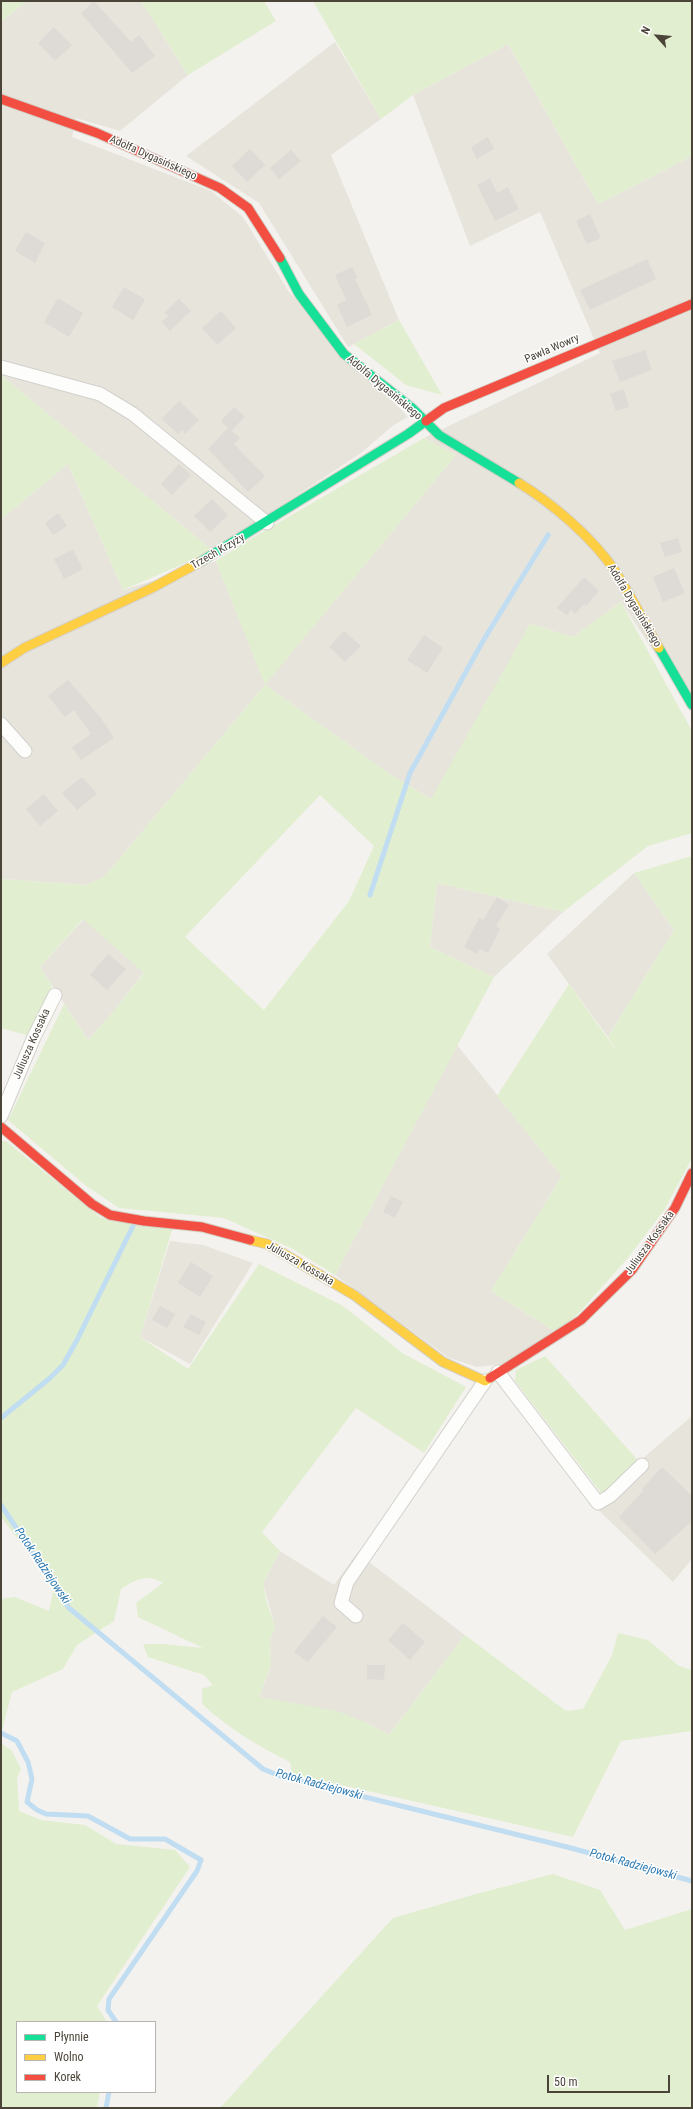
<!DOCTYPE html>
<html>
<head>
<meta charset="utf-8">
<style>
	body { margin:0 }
	#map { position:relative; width:693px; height:2109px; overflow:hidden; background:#f4f2ee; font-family:"Roboto Condensed",sans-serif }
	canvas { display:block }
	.frame { position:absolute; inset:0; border:2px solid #4b4439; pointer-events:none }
	.legend { position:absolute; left:16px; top:2021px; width:140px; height:72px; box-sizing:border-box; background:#fff; border:1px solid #b7b4b0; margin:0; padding:5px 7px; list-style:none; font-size:12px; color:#4b4439 }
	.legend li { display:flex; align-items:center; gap:8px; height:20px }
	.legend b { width:20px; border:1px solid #b7b4b0 }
	.north { position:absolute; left:637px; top:16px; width:40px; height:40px; -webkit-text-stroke:3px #fff; paint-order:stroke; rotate:297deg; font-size:11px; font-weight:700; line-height:16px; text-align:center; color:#4b4439 }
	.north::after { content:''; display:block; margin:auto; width:14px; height:18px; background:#4b4439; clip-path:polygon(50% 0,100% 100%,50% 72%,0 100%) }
	.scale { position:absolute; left:547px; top:2075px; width:123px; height:18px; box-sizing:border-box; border:2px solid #4b4439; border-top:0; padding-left:5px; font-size:12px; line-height:14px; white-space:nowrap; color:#4b4439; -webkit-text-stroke:3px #fff; paint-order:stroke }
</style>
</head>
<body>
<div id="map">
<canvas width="693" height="2109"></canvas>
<div class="frame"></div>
<ul class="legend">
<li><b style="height:5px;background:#16e098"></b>Płynnie</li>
<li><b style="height:5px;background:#ffcf43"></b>Wolno</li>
<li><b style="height:5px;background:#f24e42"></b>Korek</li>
</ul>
<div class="north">N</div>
<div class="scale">50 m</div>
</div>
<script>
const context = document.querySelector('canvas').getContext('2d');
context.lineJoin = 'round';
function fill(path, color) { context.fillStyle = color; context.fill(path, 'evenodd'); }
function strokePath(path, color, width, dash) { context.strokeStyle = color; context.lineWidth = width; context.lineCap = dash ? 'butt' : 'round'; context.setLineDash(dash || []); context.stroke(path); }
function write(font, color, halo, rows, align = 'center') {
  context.font = font + ' "Roboto Condensed",sans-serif'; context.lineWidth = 3; context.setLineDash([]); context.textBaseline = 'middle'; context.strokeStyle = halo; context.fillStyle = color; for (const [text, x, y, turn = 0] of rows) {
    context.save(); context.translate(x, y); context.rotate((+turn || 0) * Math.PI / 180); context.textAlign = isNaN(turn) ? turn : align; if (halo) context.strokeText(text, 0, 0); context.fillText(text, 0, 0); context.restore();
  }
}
const residential = new Path2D(`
	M27,1H141L188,75L120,131L76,118L72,137L211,191L243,217L289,292L408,417L395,424L361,453L213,551L1,375V22Z
	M335,42L381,119L331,155L399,320L348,347L259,203L186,156Z
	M508,44L598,204L692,156V710L621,602L573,637L530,624L434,801L391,775L265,685L104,877L87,885L1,879V519L68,464L123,590L216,561L265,684L456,455L424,438L600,353L540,212L470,246L413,95Z
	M634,873L674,930L608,1037L547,954Z
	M437,883L563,912L494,977L430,947Z
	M84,919L144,972L113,1012L88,1040L40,967Z
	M457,1045L562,1176L491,1291L556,1332L503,1364L477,1367L449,1358L335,1275Z
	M170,1241L203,1245L253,1263L190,1364L140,1337Z
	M692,1416V1559L673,1582L591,1503Z
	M280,1551L334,1585L357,1553L465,1635L389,1735L367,1723L259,1697L271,1666L270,1640L275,1627L263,1583Z`);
const green = new Path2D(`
	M1,1H27L1,22Z
	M141,1H264L276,21L188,75Z
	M313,1H692V156L598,204L508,44L413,95L381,119Z
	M399,320L442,395L406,385L354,344Z
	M1,375L213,551L123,590L68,464L1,519Z
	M424,438L456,455L265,685L391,775L431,799L530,624L573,637L621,602L692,731V833L648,846L563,912L437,883L430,947L494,977L335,1275L293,1249L224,1218L119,1208L85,1185L8,1120L64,1004L88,1040L113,1012L144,973L83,919L40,967L52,986L34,1037L1,1028V879L86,885L104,877L265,685L216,561L247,541ZM320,795L374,846L349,901L264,1010L185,937Z
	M692,856V1158L665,1209L627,1259L578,1314L556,1332L491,1291L562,1176L497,1096L569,984L621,1057L608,1037L674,930L634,873Z
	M1,1141H6L101,1218L173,1227L140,1337L188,1369L259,1264L343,1306L404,1354L466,1387L424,1453L356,1408L262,1532L280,1551L263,1583L267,1603L275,1627L270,1640L271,1665L259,1697L337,1711L367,1723L389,1735L465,1635L566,1711L583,1709L612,1655L618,1633L648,1640L679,1666L692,1670V1731L621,1741L573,1837L292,1774L290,1762C258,1746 229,1729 202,1704V1689L213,1685L204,1675L148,1657L143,1644H163L203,1648L138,1617L136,1603L163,1583C147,1573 135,1580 121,1589L114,1621L77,1645L63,1669L12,1692L1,1734V1599L15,1597L49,1611L54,1587L1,1517Z
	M545,1356L642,1465L602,1494L515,1381L516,1370Z
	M1,1743L12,1751L21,1769L17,1778L19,1811L41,1820L85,1825L116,1844L175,1850L190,1867L97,2006L107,2022H17V2092H100L97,2108H1Z
	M553,1874L600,1890L625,1930L692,1909V2108H220L393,1918L476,1894Z`);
const stream = new Path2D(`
	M370,895L410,773L483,641L548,535
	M1,1418L50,1378L63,1365L77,1340L134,1224
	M1,1505L69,1608L263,1769L280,1776L567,1847L692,1881
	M1,1733L17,1741L28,1762L32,1779L27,1802L37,1810L46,1814L88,1816L130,1839H165L201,1860L197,1871L109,1999L108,2010L116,2022
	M106,2108L109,2092`);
const building = new Path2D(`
	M94,1L131,42L139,35L155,56L132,73L81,13Z
	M54,27L72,45L55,61L38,43Z
	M488,137L494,149L477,159L471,147Z
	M250,149L265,165L247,182L232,166Z
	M291,150L301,161L279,179L270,168Z
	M490,178L497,193L508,187L519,209L495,221L477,185Z
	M590,214L601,238L587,244L576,221Z
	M26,232L45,243L35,263L15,251Z
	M647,259L656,279L590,310L580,290Z
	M352,267L358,278L355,279L372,315L347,327L337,305L346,300L335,275Z
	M124,287L145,299L133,320L112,307Z
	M58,298L83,313L69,337L44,322Z
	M179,299L191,311L170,331L162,322L168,316L165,312Z
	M221,311L236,328L217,345L202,328Z
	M645,350L652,370L620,382L612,361Z
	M624,389L629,407L616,411L610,394Z
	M179,401L199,420L185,434L182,430L178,434L162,419Z
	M234,407L245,417L231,431L221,421Z
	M228,428L240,438L234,444L265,476L248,492L208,449Z
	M179,464L191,475L172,495L161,484Z
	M212,499L228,515L210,532L194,516Z
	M58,513L67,526L53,535L45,523Z
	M678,538L682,552L665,557L660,543Z
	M73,549L83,569L64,579L54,559Z
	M674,568L685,593L663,602L653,577Z
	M584,577L599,591L586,606L584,604L575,614L571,610L567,615L557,608Z
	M344,631L361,646L345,662L329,647Z
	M424,635L443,648L427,673L407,660Z
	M68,680L101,718L114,738L81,760L72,747L91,734L74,710L65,717L48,696Z
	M82,777L97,794L77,810L62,793Z
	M44,794L58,811L40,826L26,809Z
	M497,897L509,905L496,926L500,929L488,953L480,949L477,954L464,947L479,918L483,920Z
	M108,954L126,969L107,990L90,975Z
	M391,1196L403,1202L395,1218L383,1212Z
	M191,1262L213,1276L200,1297L178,1283Z
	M160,1306L175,1314L167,1328L152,1320Z
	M191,1314L206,1322L199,1335L183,1327Z
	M662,1467L692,1496V1521L655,1554L619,1517L643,1491L642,1489Z
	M323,1616L337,1627L308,1662L294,1652Z
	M403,1623L425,1642L410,1660L388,1640Z
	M367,1665H385L384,1680L367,1679Z`);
const street = new Path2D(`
	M1,367L100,394L133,414L267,523
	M1,724L25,751
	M1,1116L34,1037L55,995
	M498,1372L598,1503L610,1496L642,1465
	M356,1616L341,1603L347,1582L485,1381`);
const fast = new Path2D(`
	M280,258L299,294L344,354L412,408L439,435L519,483
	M200,562L408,434L426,421
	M659,648L692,705`);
const slow = new Path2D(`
	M519,483C552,503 593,538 615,571C631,596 644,622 659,648
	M1,663L24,648L152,588L200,562
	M250,1240L267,1244L354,1295L443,1362L485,1381L490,1378`);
const jam = new Path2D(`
	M1,99L97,133L220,188L248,208L280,258
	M426,421L444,408L692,304
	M1,1127L92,1204L110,1215L144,1221L202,1227L250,1240
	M490,1378L581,1320L632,1270L675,1208L692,1173`);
const streetNames = [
	["Adolfa Dygasińskiego",153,158,24],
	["Pawła Wowry",552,349,-23],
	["Adolfa Dygasińskiego",384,388,40],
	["Trzech Krzyży",218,552,-30],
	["Adolfa Dygasińskiego",634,606,59],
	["Juliusza Kossaka",32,1044,-66],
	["Juliusza Kossaka",650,1243,-54],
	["Juliusza Kossaka",300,1264,30]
];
const waterNames = [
	["Potok Radziejowski",42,1566,56],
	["Potok Radziejowski",319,1785,15],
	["Potok Radziejowski",633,1865,15]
];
fill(residential, '#e7e4dc');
fill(green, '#e1eecf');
strokePath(stream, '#c0ddf1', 5);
fill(building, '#dedbd6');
strokePath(street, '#d2d0cb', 15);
strokePath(fast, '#d3cfc5', 11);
strokePath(slow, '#d3cfc5', 11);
strokePath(jam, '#d3cfc5', 11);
strokePath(street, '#fdfdfc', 13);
strokePath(fast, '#16e098', 9);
strokePath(slow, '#ffcf43', 9);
strokePath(jam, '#f24e42', 9);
write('11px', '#4b4439', '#fff', streetNames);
write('italic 12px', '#2e7ab2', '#fff', waterNames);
</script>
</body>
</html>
